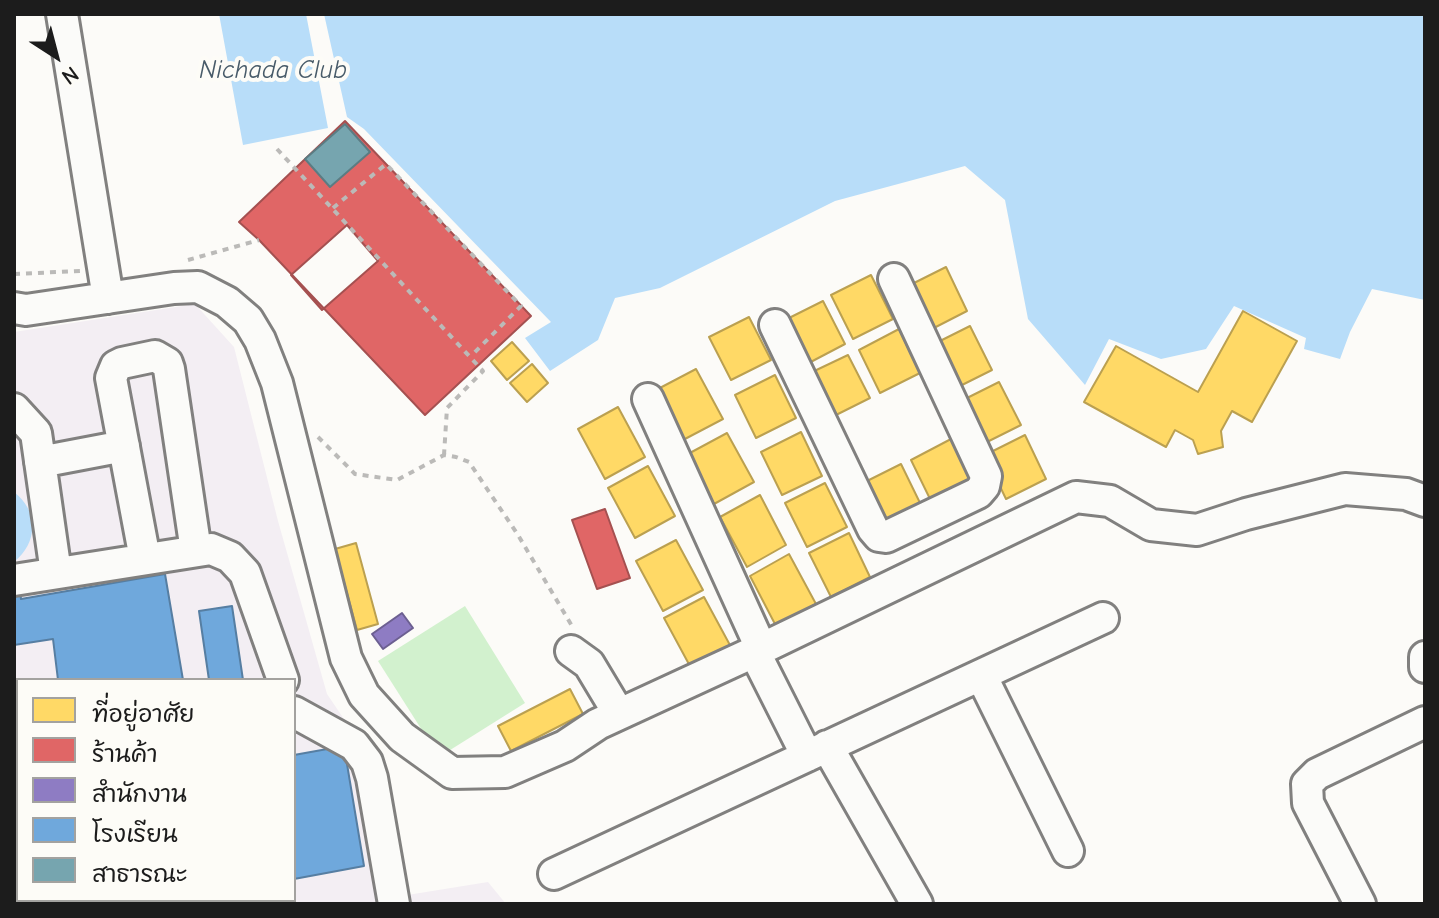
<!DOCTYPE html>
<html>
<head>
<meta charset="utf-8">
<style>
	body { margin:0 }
	#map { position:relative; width:1439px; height:918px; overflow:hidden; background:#fcfbf8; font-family:"Comic Neue","Playpen Sans Thai",sans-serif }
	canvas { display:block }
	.frame { position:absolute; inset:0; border:16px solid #1c1c1c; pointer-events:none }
	.legend { position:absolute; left:16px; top:678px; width:280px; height:224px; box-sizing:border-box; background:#fdfcf7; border:2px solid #a3a29f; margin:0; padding:10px 14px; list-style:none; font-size:24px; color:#1c1c1c }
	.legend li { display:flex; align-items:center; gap:16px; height:40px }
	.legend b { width:40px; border:2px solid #a3a29f }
	.north { position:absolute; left:16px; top:16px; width:80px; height:80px; -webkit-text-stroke:6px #fdfcf7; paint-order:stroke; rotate:144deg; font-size:22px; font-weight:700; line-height:32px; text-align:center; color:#1c1c1c }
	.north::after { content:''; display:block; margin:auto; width:28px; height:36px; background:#1c1c1c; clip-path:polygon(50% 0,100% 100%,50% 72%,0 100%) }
</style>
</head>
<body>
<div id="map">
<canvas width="1439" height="918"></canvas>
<div class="frame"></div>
<ul class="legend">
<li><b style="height:22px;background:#ffd966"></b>ที่อยู่อาศัย</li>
<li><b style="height:22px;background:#e06666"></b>ร้านค้า</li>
<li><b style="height:22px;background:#8e7cc3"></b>สำนักงาน</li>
<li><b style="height:22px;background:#6fa8dc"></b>โรงเรียน</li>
<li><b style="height:22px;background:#76a5af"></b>สาธารณะ</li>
</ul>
<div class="north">N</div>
</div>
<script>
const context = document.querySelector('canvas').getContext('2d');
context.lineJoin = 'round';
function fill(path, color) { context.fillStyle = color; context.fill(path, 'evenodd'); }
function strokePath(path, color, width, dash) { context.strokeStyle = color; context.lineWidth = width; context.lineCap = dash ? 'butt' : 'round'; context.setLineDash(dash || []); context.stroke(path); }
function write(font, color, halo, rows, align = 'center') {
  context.font = font + ' "Comic Neue",sans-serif'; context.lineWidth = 8; context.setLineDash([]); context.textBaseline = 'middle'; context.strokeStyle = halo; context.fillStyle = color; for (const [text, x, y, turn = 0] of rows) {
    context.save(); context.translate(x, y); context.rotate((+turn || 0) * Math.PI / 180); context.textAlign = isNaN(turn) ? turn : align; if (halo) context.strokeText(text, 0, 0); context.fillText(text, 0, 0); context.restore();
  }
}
const built = new Path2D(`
	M195,304L234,347L278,521L327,694L367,753L395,897L488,882L506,904H14V332ZM18,680H294V900H18Z`);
const green = new Path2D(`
	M465,606L525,703L439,757L378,661Z`);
const water = new Path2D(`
	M219,14H306L328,128L243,145Z
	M324,14H1425V300L1372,289L1350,332L1340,359L1304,349L1306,338L1234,306L1206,349L1161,359L1109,339L1085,385L1028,319L1005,200L965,166L835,201L660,288L615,298L598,340L550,371L525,338L551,322L364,129L347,117Z
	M14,492C39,511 38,543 14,562Z`);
const homes = new Path2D(`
	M946,267L967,311L928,331L906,287Z
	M871,275L893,319L853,339L831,295Z
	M823,301L845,344L805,365L783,321Z
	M1243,311L1297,341L1252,422L1232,411L1221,431L1223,447L1198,454L1193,440L1175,430L1166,447L1084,402L1116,346L1198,392Z
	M749,317L771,360L731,380L709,337Z
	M970,326L992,370L952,390L930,346Z
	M899,329L920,373L880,393L859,350Z
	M512,342L529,361L507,380L491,361Z
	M848,355L870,398L830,418L808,374Z
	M532,364L548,383L527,402L510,383Z
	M696,369L723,419L683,440L656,390Z
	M775,375L796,418L756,438L735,395Z
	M999,382L1021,425L981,445L959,402Z
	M618,407L645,457L605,479L578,429Z
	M801,432L822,476L782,495L761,452Z
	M727,433L754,482L714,504L688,454Z
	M1025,435L1046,479L1006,499L985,455Z
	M951,439L973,483L932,503L911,460Z
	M901,464L922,507L882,527L861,484Z
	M648,466L675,516L635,538L608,488Z
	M825,483L847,527L807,547L785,503Z
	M760,495L786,545L747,567L720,517Z
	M849,533L870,577L831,597L809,553Z
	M676,540L703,590L663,611L636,561Z
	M356,543L378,624L357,630L335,549Z
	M789,554L816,604L776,626L750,576Z
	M704,597L731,647L691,668L664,618Z
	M570,689L583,714L511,751L498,726Z`);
const shops = new Path2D(`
	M345,121L531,316L425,415L259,240L239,222Z
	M347,225L378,261L322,310L291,275Z
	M605,509L630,578L597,589L572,520Z`);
const offices = new Path2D(`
	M402,613L413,628L383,649L372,634Z`);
const schools = new Path2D(`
	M14,556L21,599L165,574L183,680H58L53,639L14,645Z
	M232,606L243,680H209L199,611Z
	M344,746L364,866L294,879V755Z
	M18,793V900H143L121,904H14V794Z
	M172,900H292V904H173Z`);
const public = new Path2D(`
	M345,124L370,152L330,187L305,159Z`);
const path = new Path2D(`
	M277,149L483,371L447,408L444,455
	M333,208L386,164L521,306L471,356
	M188,260L259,240
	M14,274L80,271
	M318,437L355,474L397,480L444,455L456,457L469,462L518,535L572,626`);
const minor = new Path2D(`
	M62,14L108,298
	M14,308L26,310L174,288L198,287L227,302L248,320L260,340L277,383L346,658L364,695L402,737L452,773L505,772L565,746L598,724L767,646L1076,497L1110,501L1151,525L1197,530L1246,514L1345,489L1406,494L1425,501
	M775,325L873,529L879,536L886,537L978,493L984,486L986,476L894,279
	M648,399L761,648
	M14,409L36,433L56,573
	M40,462L124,446
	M145,559L111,378L116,366L122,363L155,356L167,363L169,369L196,551
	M14,580L211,549L230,557L245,573L283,680
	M571,651L589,664L619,714
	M754,651L807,756
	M1425,657V667
	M981,675L1068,851
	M294,712L354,745L367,762L372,778L394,904
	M827,746L917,904
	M554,874L1103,618
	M1360,904L1308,803L1307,784L1317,774L1425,722`);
const waterNames = [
	["Nichada Club",273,71]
];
fill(built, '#f3eef3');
fill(green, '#d2f1ce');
fill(water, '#b8ddf9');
fill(homes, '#ffd966');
strokePath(homes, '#bba050', 2);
fill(shops, '#e06666');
strokePath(shops, '#a55050', 2);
fill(offices, '#8e7cc3');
strokePath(offices, '#6c5f91', 2);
fill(schools, '#6fa8dc');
strokePath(schools, '#567ea2', 2);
fill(public, '#76a5af');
strokePath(public, '#5b7c83', 2);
strokePath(minor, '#81807f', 36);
strokePath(path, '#bbbab8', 4, [6, 6]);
strokePath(minor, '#fbfbf9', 30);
write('italic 26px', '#485b69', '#fdfcf7', waterNames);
</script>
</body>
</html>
